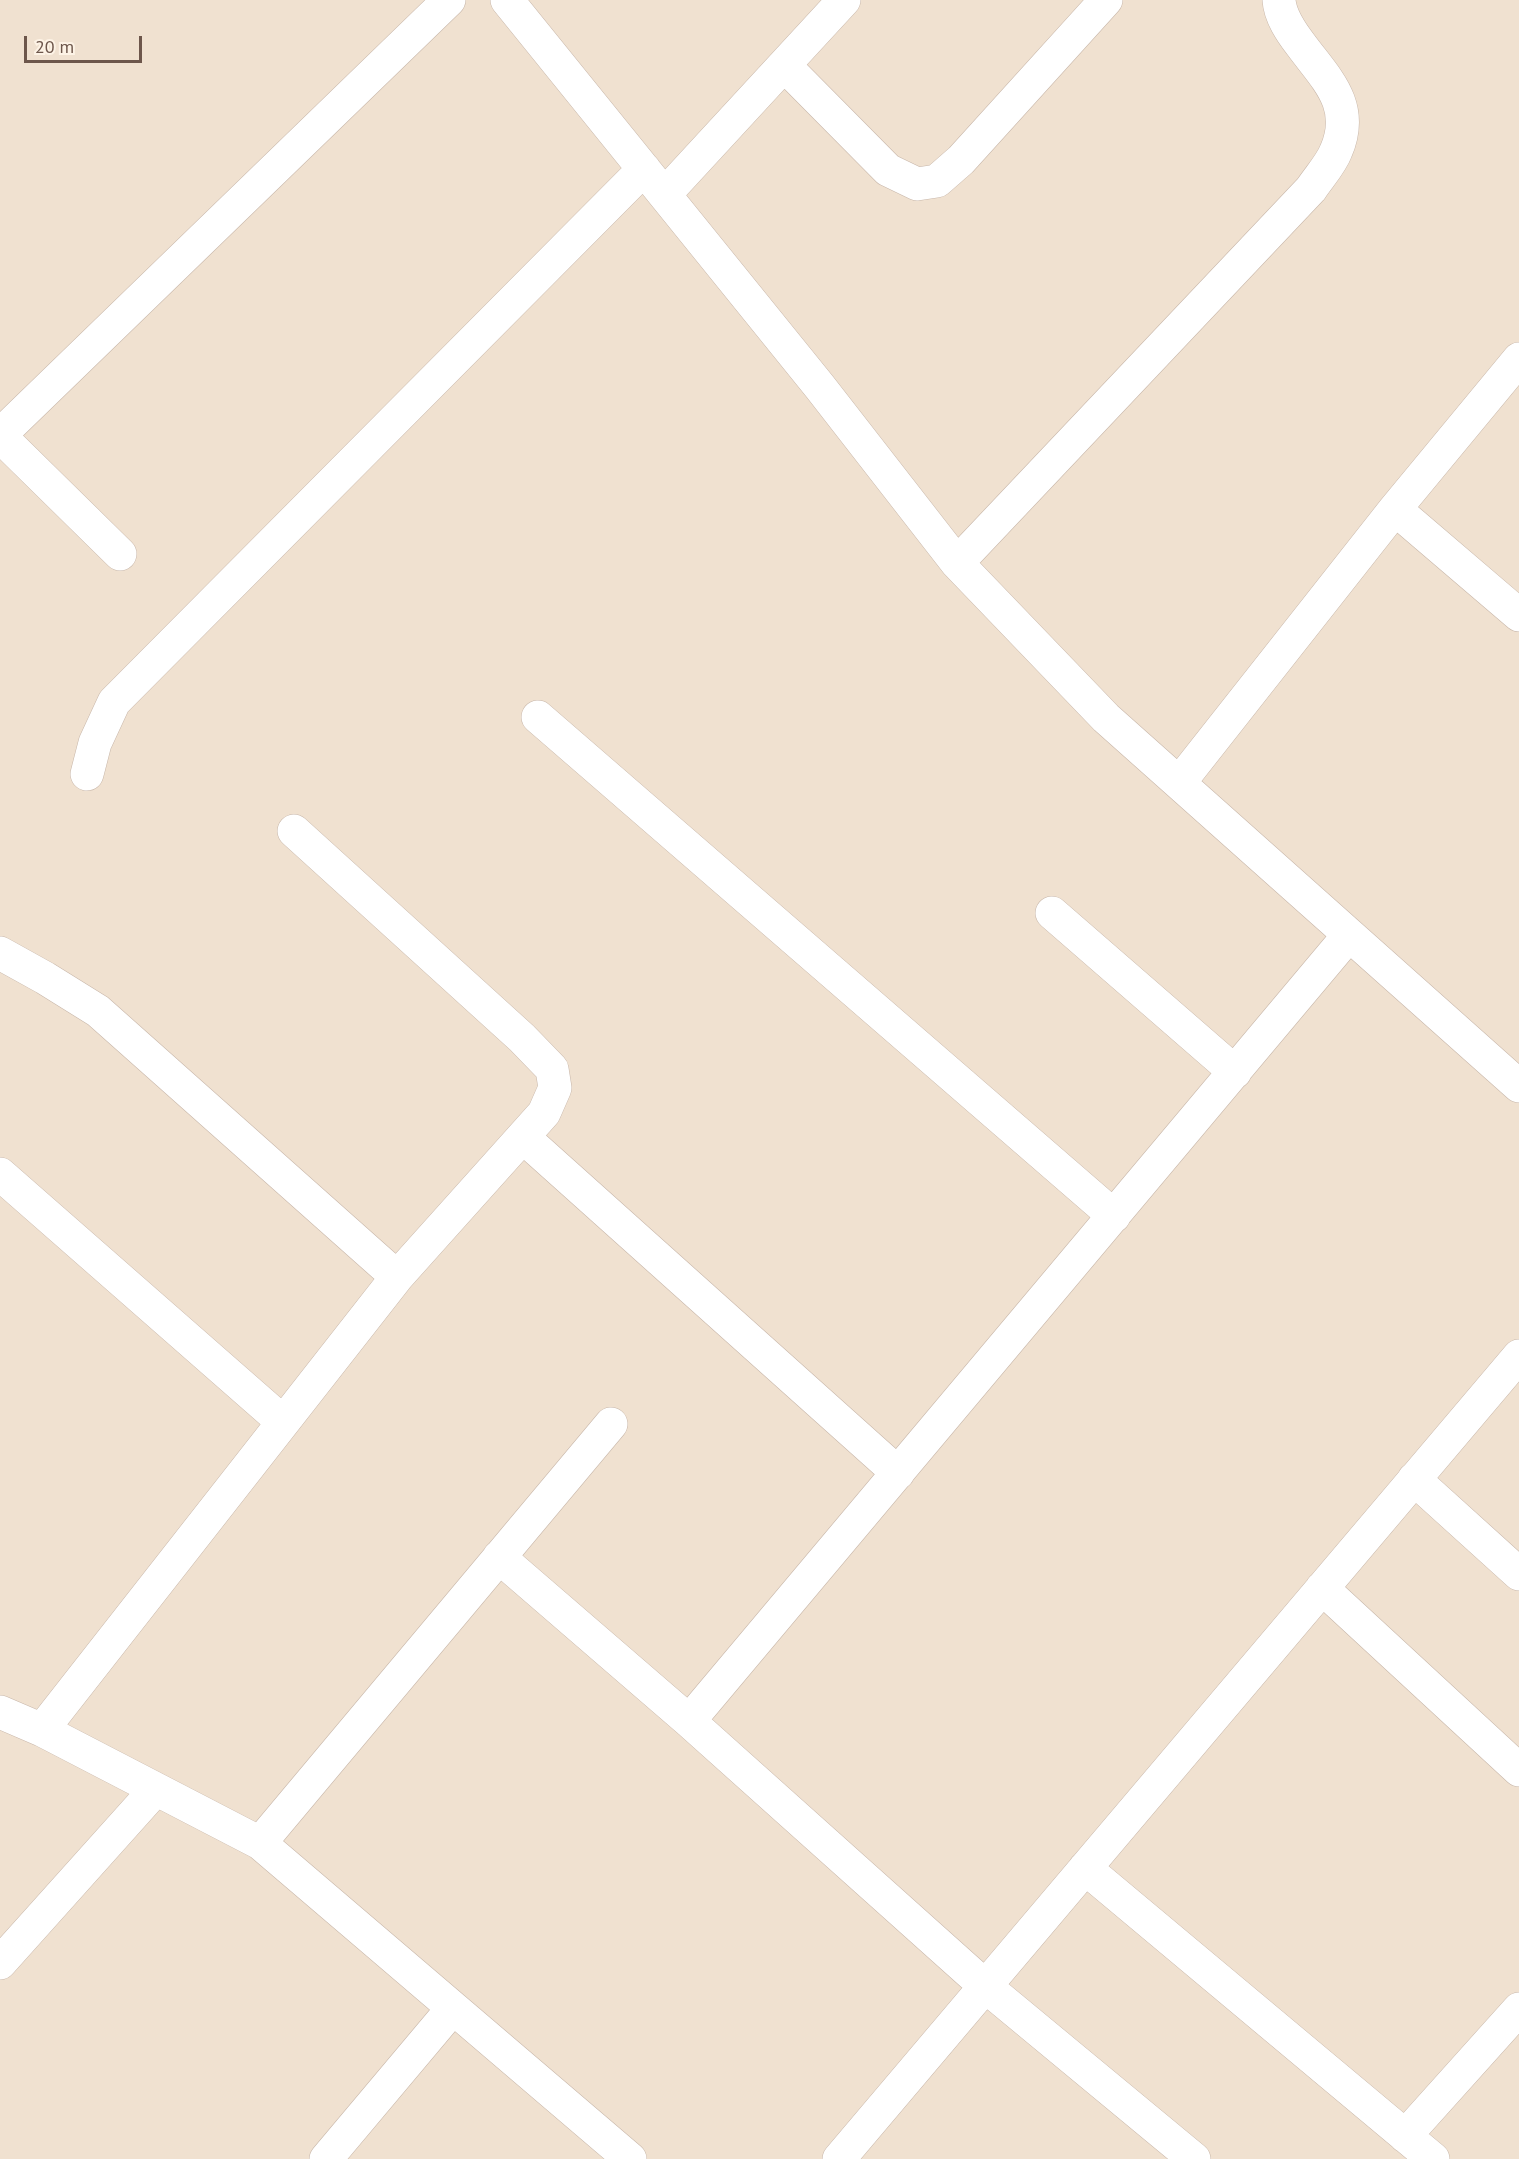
<!DOCTYPE html>
<html>
<head>
<meta charset="utf-8">
<style>
	body { margin:0 }
	#map { position:relative; width:1519px; height:2159px; overflow:hidden; background:#f9efe1; font-family:"PT Sans",sans-serif }
	canvas { display:block }
	.scale { position:absolute; left:24px; top:36px; width:118px; height:27px; box-sizing:border-box; border:3px solid #6d564b; border-top:0; padding-left:8px; font-size:18px; line-height:21px; white-space:nowrap; color:#6d564b; -webkit-text-stroke:4px #fdf3e6; paint-order:stroke }
</style>
</head>
<body>
<div id="map">
<canvas width="1519" height="2159"></canvas>
<div class="scale">20 m</div>
</div>
<script>
const context = document.querySelector('canvas').getContext('2d');
context.lineJoin = 'round';
function fill(path, color) { context.fillStyle = color; context.fill(path, 'evenodd'); }
function strokePath(path, color, width, dash) { context.strokeStyle = color; context.lineWidth = width; context.lineCap = dash ? 'butt' : 'round'; context.setLineDash(dash || []); context.stroke(path); }
const residential = new Path2D(`
	M0,0H1519V2159H0Z`);
const minor = new Path2D(`
	M507,0L820,387L957,563L1106,718L1519,1086
	M784,65L888,170L917,184L937,181L961,160L1106,0
	M665,194L844,0
	M0,435L449,0
	M0,436L120,554
	M1395,509L1519,615
	M957,563L1311,189C1319,177 1331,164 1336,151C1356,105 1326,79 1301,45C1291,32 1280,16 1279,0
	M538,717L1114,1216
	M87,774L95,743L114,702L644,169
	M1179,783L1395,509L1519,359
	M294,831L522,1038L552,1069L555,1088L544,1113L397,1277
	M1052,913L1235,1072
	M0,953L45,978L98,1011L397,1277L42,1730
	M523,1137L898,1473
	M0,1174L283,1422
	M1414,1479L1519,1574
	M499,1557L689,1721L985,1986L1194,2159
	M1322,1588L1519,1770
	M0,1712L42,1730L260,1843L630,2159
	M689,1721L1349,935
	M260,1843L611,1424
	M1085,1868L1433,2159
	M0,1963L156,1789
	M1405,2136L1519,2009
	M326,2159L453,2008
	M839,2159L1519,1356`);
fill(residential, '#f0e1d0');
strokePath(minor, '#c8b7aa', 34);
strokePath(minor, '#fff', 33);
</script>
</body>
</html>
